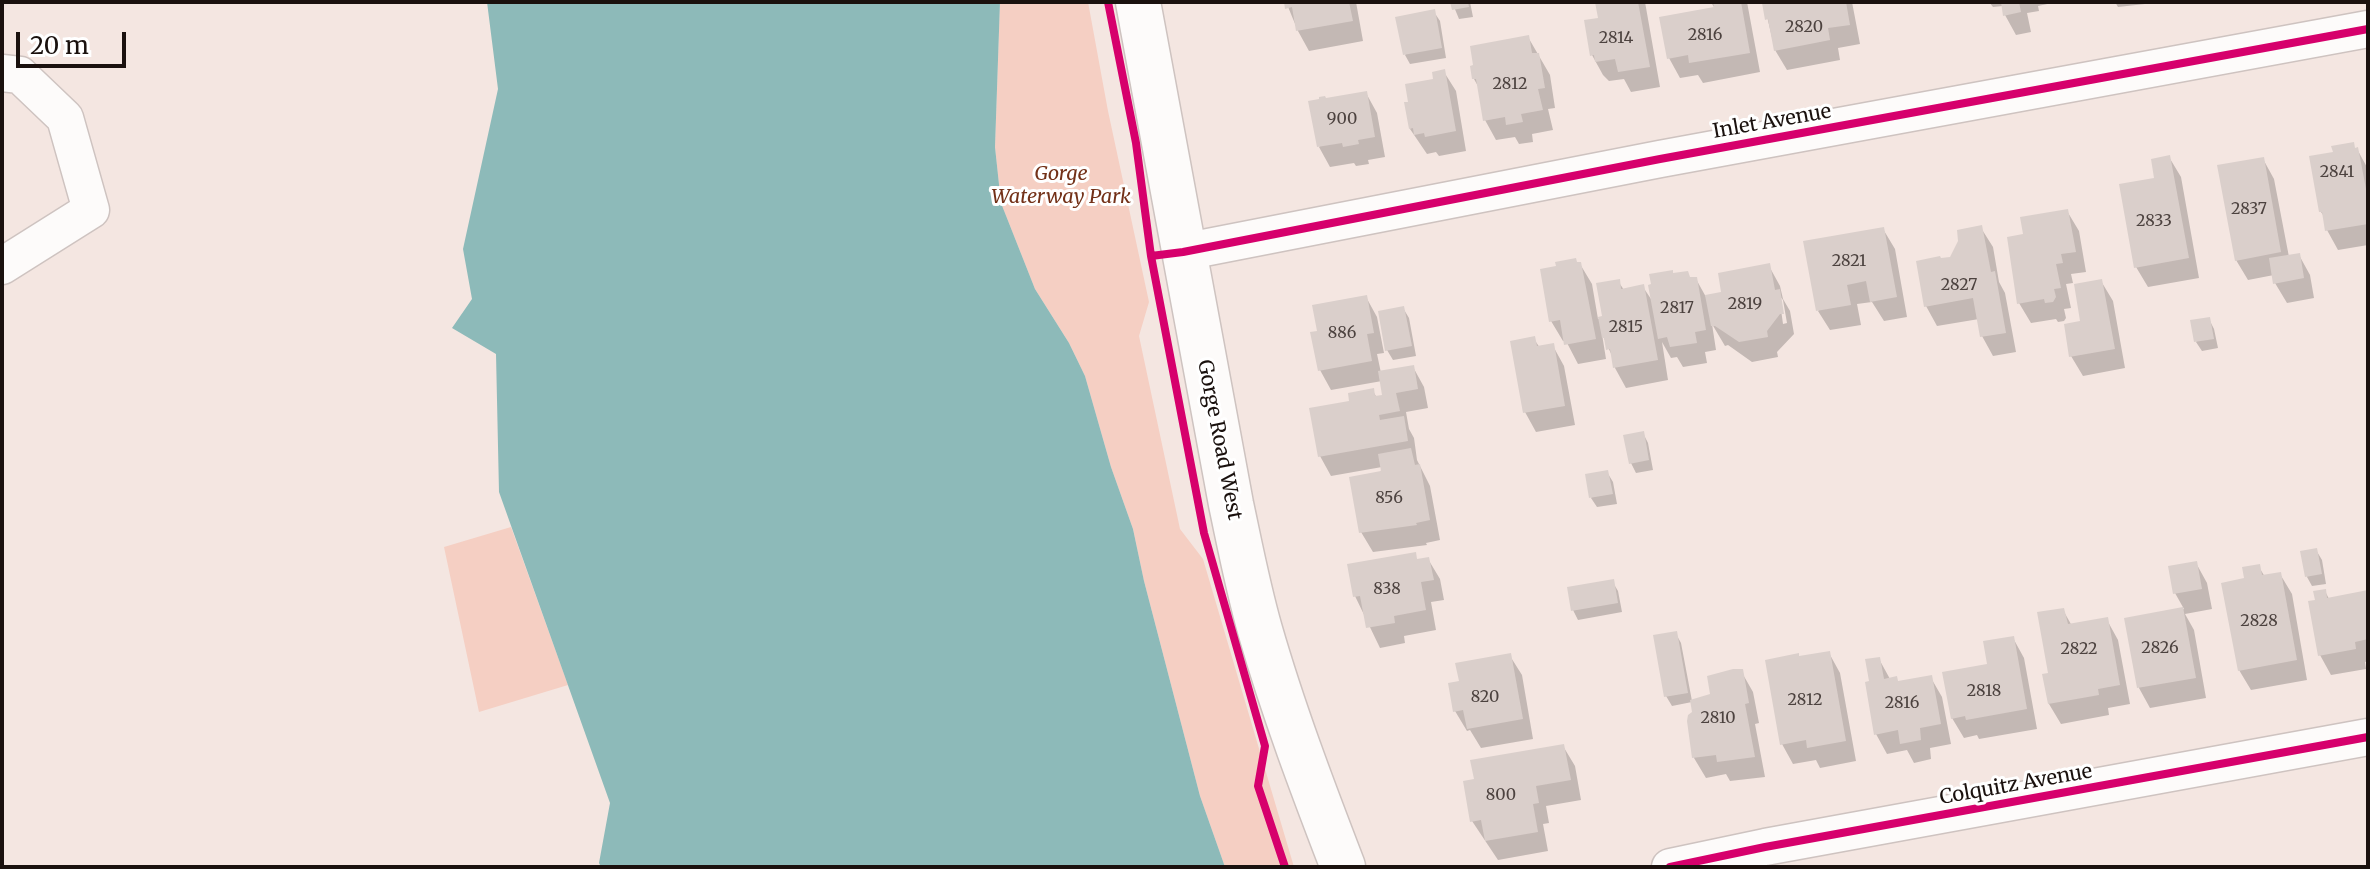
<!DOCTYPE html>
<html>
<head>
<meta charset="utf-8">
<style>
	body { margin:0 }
	#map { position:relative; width:2370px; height:869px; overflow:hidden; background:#f4e6e1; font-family:Merriweather,serif }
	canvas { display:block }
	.frame { position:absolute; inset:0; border:4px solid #1a110e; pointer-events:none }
	.scale { position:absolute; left:16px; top:32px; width:110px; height:36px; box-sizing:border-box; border:4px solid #1a110e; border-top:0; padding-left:10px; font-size:24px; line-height:28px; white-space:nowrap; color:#1a110e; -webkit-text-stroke:6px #fff; paint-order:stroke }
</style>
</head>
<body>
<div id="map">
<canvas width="2370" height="869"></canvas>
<div class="frame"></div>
<div class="scale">20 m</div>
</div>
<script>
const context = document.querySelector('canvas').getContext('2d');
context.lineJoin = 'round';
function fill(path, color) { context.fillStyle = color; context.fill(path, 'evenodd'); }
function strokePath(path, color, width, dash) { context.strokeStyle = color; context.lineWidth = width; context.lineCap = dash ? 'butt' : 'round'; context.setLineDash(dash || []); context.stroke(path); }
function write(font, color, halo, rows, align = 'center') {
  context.font = font + ' Merriweather,serif'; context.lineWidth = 6; context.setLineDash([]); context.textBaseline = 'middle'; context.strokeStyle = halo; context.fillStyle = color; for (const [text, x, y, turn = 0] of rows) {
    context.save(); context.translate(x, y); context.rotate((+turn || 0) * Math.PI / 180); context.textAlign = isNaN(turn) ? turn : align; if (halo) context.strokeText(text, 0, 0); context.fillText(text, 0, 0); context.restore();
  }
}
const green = new Path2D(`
	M1000,2H1088L1108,111L1149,302L1139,336L1180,529L1203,559L1294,867H1225L1200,796L1144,581L1133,529L1111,467L1085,376L1069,343L1035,289L1001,203L995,147Z
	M511,527L568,685L479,712L444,547Z`);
const water = new Path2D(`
	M487,2H1000L995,147L1001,203L1035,289L1069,343L1085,376L1111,467L1133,529L1144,581L1200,796L1225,867H601L599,863L610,803L499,492L496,354L452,328L472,299L463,249L498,89Z`);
const shadow = new Path2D(`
	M1286,2H1356L1363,41L1309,51L1298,31Z
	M1452,2H1470L1473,17L1459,19Z
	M1597,2H1645L1660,87L1631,92L1624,79L1609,81L1603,75L1592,55L1601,19Z
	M1711,2H1747L1760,72L1703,83L1698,75L1680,78L1669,58L1715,9Z
	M1767,2H1852L1860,44L1838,48L1840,60L1787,70L1775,50L1764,4Z
	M1989,2H2057L2038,6L2039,11L2027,13L2031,32L2016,35L2005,15L2003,6L1993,7Z
	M2115,2H2153L2154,3L2118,7Z
	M1434,12L1440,21L1446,58L1410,64L1405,55Z
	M1528,37L1550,75L1555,108L1548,109L1553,130L1532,134L1533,142L1519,144L1515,137L1496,140L1485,120L1479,88L1474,79Z
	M1444,72L1456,91L1466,151L1439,156L1436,152L1427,154L1410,129L1436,80Z
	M1366,93L1377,113L1385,157L1368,160L1369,164L1356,166L1354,163L1330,167L1319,147Z
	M2357,149L2368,169V245L2338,250L2327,230L2325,218L2321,212L2335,153Z
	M2169,157L2181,177L2199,278L2148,287L2136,267Z
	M2263,159L2274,179L2289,257L2299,255L2310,275L2314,298L2287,303L2275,283L2274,275L2248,280L2236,260Z
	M2067,211L2079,231L2086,272L2071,274L2073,283L2066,284L2071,308L2064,309L2066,318L2064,321L2058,322L2056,319L2031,323L2019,303L2025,236Z
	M1981,228L1993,247L1999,282L2005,293L2016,352L1993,356L1982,336L1979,319L1937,326L1926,306L1961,242Z
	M1883,229L1895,249L1907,317L1884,321L1872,302L1857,304L1861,325L1830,330L1818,311Z
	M1578,264H1580L1592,284L1598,319L1604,318L1618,281L1624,290L1643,287L1653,302L1673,275L1696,279L1706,297L1723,294L1769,266L1780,286L1783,299L1790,311L1794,334L1777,352L1778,357L1752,362L1728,345L1725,346L1712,324L1716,350L1705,352L1707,363L1683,367L1677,357L1671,358L1662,342L1668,380L1626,388L1615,368L1613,358L1602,334L1606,359L1578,364L1566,341H1563L1551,321ZM1779,295L1783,300L1787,323L1783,324Z
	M2101,281L2113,301L2125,368L2083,376L2071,356L2083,322Z
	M1366,297L1377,317L1384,353L1377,354L1381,373L1413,367L1424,387L1428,408L1406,412L1409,429L1414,438L1417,460L1430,486L1440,540L1426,543L1427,545L1373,552L1361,532L1382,467L1331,476L1320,456L1351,402L1373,391L1377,398L1384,397L1382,381L1331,390L1320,370L1319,333Z
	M1403,308L1409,318L1416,356L1393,360L1387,350Z
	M2209,319L2214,329L2218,348L2202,351L2196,342Z
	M1534,339L1540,348L1553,346L1564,366L1575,425L1536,432L1525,412Z
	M1643,433L1648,443L1653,470L1636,473L1631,463Z
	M1607,472L1613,482L1617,504L1597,507L1591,498Z
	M2316,550L2322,560L2326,584L2312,586L2307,577Z
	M1414,555L1418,561L1428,559L1440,579L1444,600L1431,602L1436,630L1404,636L1405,643L1380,648L1355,596Z
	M2196,563L2207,583L2212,609L2185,614L2194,630L2206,698L2150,708L2139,688L2127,620L2184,609L2175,593Z
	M2259,567L2265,577L2280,574L2292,594L2307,680L2251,690L2239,670L2246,580Z
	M1612,581L1618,591L1622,612L1578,620L1573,610Z
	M2325,591L2329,599L2368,592V661L2365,662L2366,669L2331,675L2320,655L2317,602Z
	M2063,610L2072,626L2107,620L2118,640L2130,704L2108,708L2109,715L2061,724L2049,704L2044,676L2050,675Z
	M1676,634L1681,643L1692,701L1712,695L1741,671L1753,692L1759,723L1755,724L1765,777L1730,781L1726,774L1706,778L1694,758L1689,721L1694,713L1692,702L1672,706L1666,696Z
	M2013,638L2024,658L2037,729L1979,739L1977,735L1964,738L1952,718L1989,666Z
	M1829,653L1840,673L1856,761L1820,768L1816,760L1793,764L1782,744L1799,658Z
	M1510,656L1522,675L1533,739L1481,748L1470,730L1467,731L1455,711L1461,682Z
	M1879,659L1890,679L1899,683L1931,678L1942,697L1951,744L1930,748L1931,759L1914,763L1907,750L1887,754L1876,734L1871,683Z
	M1563,746L1575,766L1581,800L1546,806L1549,823L1543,824L1548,851L1498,860L1472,821Z`);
const building = new Path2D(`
	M1284,2H1349L1353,21L1296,31L1292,7L1285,9Z
	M1450,2H1468L1469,7L1452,10Z
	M1595,2H1638L1650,67L1618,72L1615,59L1595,62L1594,55L1590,56L1584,20L1598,18Z
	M1713,2H1741L1750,53L1689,63L1688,55L1667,59L1659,17L1714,7Z
	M1846,2L1850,25L1828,28L1830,40L1774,51L1768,19L1765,20L1762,3Z
	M2001,2H2019L2021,12L2003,16Z
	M1435,9L1442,48L1403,55L1395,17Z
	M1529,35L1532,53H1539L1545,88L1538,89L1543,110L1521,114L1523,122L1506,125L1505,117L1483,121L1476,79H1472L1470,66L1473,65L1470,46Z
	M1445,69L1456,131L1425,137L1424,133L1414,135L1413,128L1409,129L1404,102H1408L1405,84L1433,79L1432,72Z
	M1367,91L1375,137L1358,140L1359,144L1343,147L1342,143L1317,147L1308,101L1319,99V97L1325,96L1326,98Z
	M2354,142L2355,148L2358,147L2366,189L2368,188V224L2325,231L2322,212H2319L2309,156L2333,152L2331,146Z
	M2170,155L2189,258L2134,268L2119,184L2154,178L2151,159Z
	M2264,157L2281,252L2235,261L2217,165Z
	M2068,209L2076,252L2061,254L2063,263L2056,264L2061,288L2054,289L2056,297L2053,302L2045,303L2044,299L2017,304L2007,237L2023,234L2020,217Z
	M1982,225L1991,272L1995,271L2006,333L1980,337L1973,298L1924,307L1916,261L1940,256L1941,258L1950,257L1958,241L1957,230Z
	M1884,227L1897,297L1870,302L1866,281L1847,285L1851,305L1816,311L1803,241Z
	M2300,253L2304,278L2273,284L2269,258Z
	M1576,258L1577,262H1581L1596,339L1564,345L1560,320L1549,322L1540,269L1556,266L1555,262Z
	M1770,263L1775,290L1780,289L1784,314H1780L1767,331L1768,337L1739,342L1715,326H1711L1705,295L1721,292L1718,273Z
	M1673,270V273L1688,271L1690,277H1697L1706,330L1695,332L1697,343L1670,347L1667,337L1658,339L1648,285L1651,284L1649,274Z
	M1620,279L1621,289L1644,284L1658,360L1613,368L1610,349L1606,350L1604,338H1602L1598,317L1602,316L1596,283Z
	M2102,279L2115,349L2069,357L2064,324L2080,321L2074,284Z
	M1367,295L1374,333L1367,334L1372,361L1318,371L1310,332L1317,331L1312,305Z
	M1404,306L1412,346L1385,351L1378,311Z
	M2210,317L2214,339L2194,342L2190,320Z
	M1535,336L1537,346L1554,343L1565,406L1523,413L1510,341Z
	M1414,365L1418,389L1396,393L1400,411L1379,415L1380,420L1404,416L1408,441L1318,457L1309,408L1349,401L1348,393L1374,388L1375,396L1382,395L1378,371Z
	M1644,431L1649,460L1629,464L1623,435Z
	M1411,448L1415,465L1420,464L1430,520L1416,523L1417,525L1359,533L1349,477L1381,471L1378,454Z
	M1608,470L1613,494L1589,498L1585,474Z
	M2317,548L2322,574L2305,577L2300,551Z
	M1416,552L1417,559L1429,557L1434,580L1421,582L1426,610L1394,616L1395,623L1366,628L1360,596L1353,597L1347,564Z
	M2197,561L2202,589L2173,594L2168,566Z
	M2260,564L2262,575L2281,572L2297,660L2238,671L2221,583L2244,578L2242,567Z
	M1614,579L1618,603L1571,611L1567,587Z
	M2326,589L2327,598L2368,590V639L2355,642L2356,649L2318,656L2308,601L2315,600L2313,591Z
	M2183,607L2196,678L2137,688L2124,618Z
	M2064,608L2068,624L2108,617L2120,685L2098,689L2099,695L2048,704L2042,674L2048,673L2037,612Z
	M1677,631L1688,693L1664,697L1653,635Z
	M2014,636L2027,709L1966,720L1965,716L1951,719L1942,672L1987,664L1983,641Z
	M1830,651L1846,741L1807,748L1806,740L1780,745L1765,660L1799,653V656Z
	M1511,653L1523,719L1467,729L1463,710L1453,712L1448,683L1459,681L1455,663Z
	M1880,657L1884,679L1897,676L1898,681L1932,675L1941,724L1920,728L1921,740L1900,744L1898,730L1874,735L1865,682L1869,681L1865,659Z
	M1733,669H1743L1749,703L1745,704L1755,757L1717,762L1716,755L1692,758L1687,721L1688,715L1692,712L1690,700L1710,694L1707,676Z
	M1564,744L1571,780L1536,786L1539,803L1533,804L1538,832L1485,841L1481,820L1470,822L1463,781L1474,779L1470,760Z`);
const street = new Path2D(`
	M2,73L20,75L65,118L91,210L2,266
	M1183,252L1660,159L2368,29
	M1670,867L1765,847L2368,737`);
const secondary = new Path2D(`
	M1138,2L1231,504C1240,546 1248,588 1260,630C1283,710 1313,789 1343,867`);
const cycleway = new Path2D(`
	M1108,2L1136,143L1151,256L1204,533L1265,746L1258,786L1285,867
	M1151,256L1183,252L1660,159L2368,29
	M1670,867L1765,847L2368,737`);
const numberNames = [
	["2820",1804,27],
	["2816",1705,35],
	["2814",1616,38],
	["2812",1510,84],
	["900",1342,119],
	["2841",2337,172],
	["2837",2249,209],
	["2833",2154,221],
	["2821",1849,261],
	["2827",1959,285],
	["2819",1745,304],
	["2817",1677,308],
	["2815",1626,327],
	["886",1342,333],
	["856",1389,498],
	["838",1387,589],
	["2828",2259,621],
	["2826",2160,648],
	["2822",2079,649],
	["2818",1984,691],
	["820",1485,697],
	["2812",1805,700],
	["2816",1902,703],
	["2810",1718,718],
	["800",1501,795]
];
const streetNames = [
	["Inlet Avenue",1772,122,-10],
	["Gorge Road West",1219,440,79],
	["Colquitz Avenue",2016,785,-10]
];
const parkNames = [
	["Gorge",1061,174],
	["Waterway Park",1061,197]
];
fill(green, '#f5cfc3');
fill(water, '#8dbab9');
fill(shadow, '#0003');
fill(building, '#dacfcb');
strokePath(street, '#cec3c0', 39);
strokePath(secondary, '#cec3c0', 47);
strokePath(street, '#fdfbfa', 36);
strokePath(secondary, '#fdfbfa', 44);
strokePath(cycleway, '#d6006c', 8);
write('16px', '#4c423f', null, numberNames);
write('20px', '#1a110e', '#fff', streetNames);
write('italic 20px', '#733118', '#fff', parkNames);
</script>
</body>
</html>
